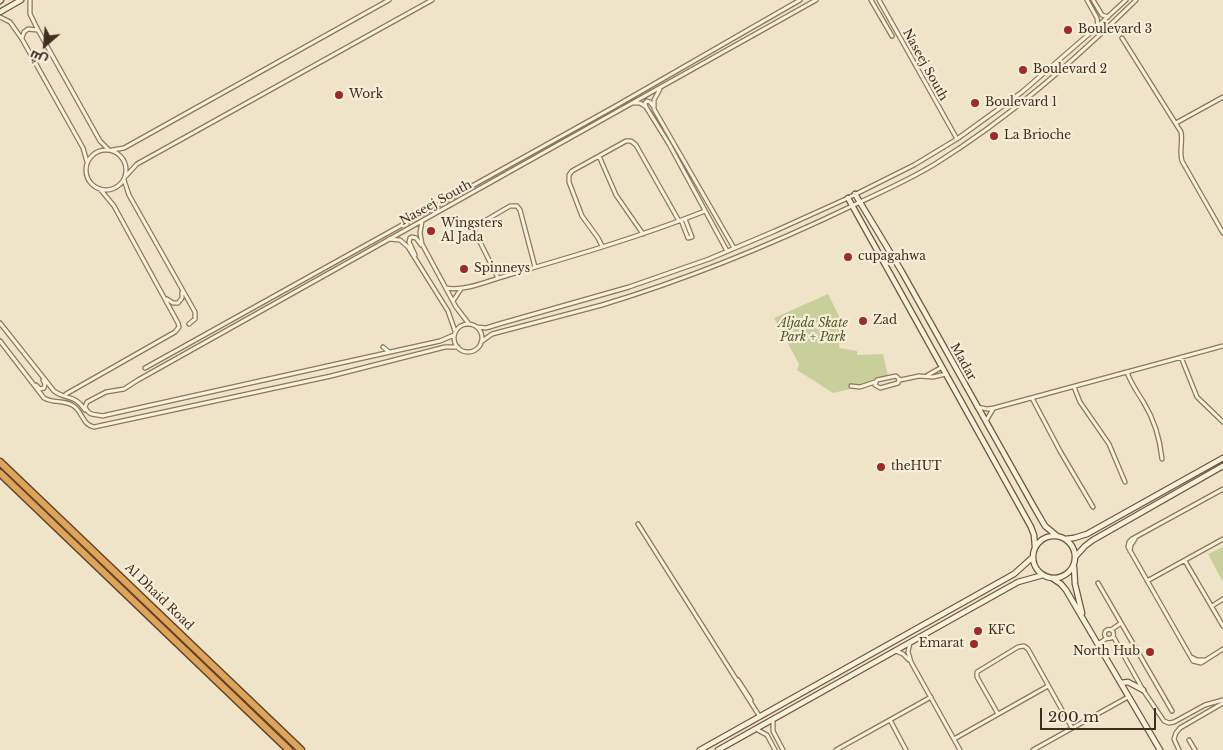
<!DOCTYPE html>
<html>
<head>
<meta charset="utf-8">
<style>
	body { margin:0 }
	#map { position:relative; width:1223px; height:750px; overflow:hidden; background:#f0e4c8; font-family:"Libre Baskerville",Cairo,serif }
	canvas { display:block }
	.north { position:absolute; left:20px; top:20px; width:50px; height:50px; -webkit-text-stroke:4px #f7eed8; paint-order:stroke; rotate:207deg; font-size:14px; font-weight:700; line-height:20px; text-align:center; color:#3d2e20 }
	.north::after { content:''; display:block; margin:auto; width:18px; height:22px; background:#3d2e20; clip-path:polygon(50% 0,100% 100%,50% 72%,0 100%) }
	.scale { position:absolute; left:1040px; top:708px; width:116px; height:22px; box-sizing:border-box; border:2px solid #3d2e20; border-top:0; padding-left:6px; font-size:15px; line-height:18px; white-space:nowrap; color:#3d2e20; -webkit-text-stroke:4px #f7eed8; paint-order:stroke }
</style>
</head>
<body>
<div id="map">
<canvas width="1223" height="750"></canvas>
<div class="north">ش</div>
<div class="scale">200 m</div>
</div>
<script>
const context = document.querySelector('canvas').getContext('2d');
context.lineJoin = 'round';
function fill(path, color) { context.fillStyle = color; context.fill(path, 'evenodd'); }
function strokePath(path, color, width, dash) { context.strokeStyle = color; context.lineWidth = width; context.lineCap = dash ? 'butt' : 'round'; context.setLineDash(dash || []); context.stroke(path); }
function write(font, color, halo, rows, align = 'center') {
  context.font = font + ' "Libre Baskerville",serif'; context.lineWidth = 4.5; context.setLineDash([]); context.textBaseline = 'middle'; context.strokeStyle = halo; context.fillStyle = color; for (const [text, x, y, turn = 0] of rows) {
    context.save(); context.translate(x, y); context.rotate((+turn || 0) * Math.PI / 180); context.textAlign = isNaN(turn) ? turn : align; if (halo) context.strokeText(text, 0, 0); context.fillText(text, 0, 0); context.restore();
  }
}
const green = new Path2D(`
	M828,294L841,320L839,348L857,351V355L883,354L889,380L833,393L797,370L799,364L774,318Z
	M1223,547V582L1208,554Z`);
const street = new Path2D(`
	M30,0V14L38,30L100,141L109,150
	M871,0L892,36
	M879,0L957,139
	M1087,0L1097,18L1098,26
	M1093,0L1102,15L1108,17
	M0,17L10,22L22,39L83,148L87,162
	M22,38L24,32L28,29L37,30
	M1122,38L1181,132C1183,142 1179,151 1182,161L1223,233
	M660,89L654,100V109L734,248
	M634,103H640L646,107L669,144L727,251
	M646,107L645,103L647,101L650,102L653,106
	M1176,123L1223,97
	M86 170a20 20 0 1 1 40 0a20 20 0 1 1-40 0Z
	M112,150L124,148L389,0
	M599,156L616,195L643,234
	M126,176L137,164L432,0
	M124,180L129,195L195,312V319L189,324
	M681,220L688,238L692,237L685,219
	M422,221L420,233L422,244L456,307L469,324
	M389,239L400,240L408,247L448,311L455,331
	M602,246L598,238L582,216L569,182V175L572,171L626,141H631L636,145L679,221
	M415,255L409,242L410,238L412,237L416,238L421,245
	M498,278L474,230L476,226L510,206H517L520,210L535,267
	M446,288C465,292 493,279 512,274C577,255 642,236 705,211
	M167,299L173,303H178L182,298V292
	M453,301L461,289
	M0,323L54,391C66,400 75,394 85,410
	M454 338a14 14 0 1 1 28 0a14 14 0 1 1-28 0Z
	M477,327L486,328L499,324L629,287L709,259L775,231L848,198L914,165L957,139L1022,92L1089,34L1126,0
	M0,341L44,398C54,404 66,399 75,407C83,414 83,425 94,427L331,376L445,347H458
	M481,342L492,334C529,324 565,315 602,305C688,279 773,244 854,205C881,192 909,180 935,164C1009,118 1074,61 1136,0
	M383,347L389,352
	M1181,357L1197,397L1223,422
	M145,368L614,107L800,0
	M1127,372C1131,384 1138,393 1144,403C1155,421 1160,439 1162,459
	M928,375L942,367
	M896,376L899,379L898,383L880,388L875,385L877,380Z
	M900,380L919,376L933,377L946,374
	M36,385L40,389L44,388L45,384L43,380
	M851,386L860,387L875,382
	M1074,387L1080,402L1109,444L1125,482
	M66,394L175,332L179,327L178,323L114,206L100,189
	M1032,398L1060,451L1093,507
	M977,407L987,409L994,408L1223,346
	M102,416L440,341L454,335
	M103,416C94,414 89,416 85,407L87,402L106,392L124,389L138,380L816,0
	M986,421L993,409
	M1223,489L1132,539L1129,542L1128,547L1193,661L1201,663L1223,649
	M638,524L760,717
	M1130,551L1131,545L1135,539
	M1185,561L1223,626
	M1147,581L1223,539
	M1098,583L1172,711
	M1212,606L1223,599
	M1104.5 634a4.5 4.5 0 1 1 9 0a4.5 4.5 0 1 1-9 0Z
	M1111,630L1121,623
	M1113,636L1143,690L1164,721L1169,723L1174,722L1205,705L1223,700
	M910,643L908,652L911,662L960,750
	M1098,644L1107,638
	M896,651L903,654L909,660
	M1191,657L1197,660H1204
	M738,680L751,700
	M998,714L977,677V672L1018,647L1024,646L1028,649L1072,728
	M773,719V731L783,750
	M890,720L906,750
	M756,729L767,735L775,750
	M954,739L1048,686
	M1189,740L1195,750
	M836,750L931,697
	M1033,750L1128,697
	M1179,750L1174,739L1176,733L1180,728L1223,703`);
const secondary = new Path2D(`
	M0,1L1,0
	M0,12L21,0
	M855,194L902,272L1034,507L1045,526L1057,536
	M848,198L1031,527L1034,535L1035,547
	M1033 557a21 21 0 1 1 42 0a21 21 0 1 1-42 0Z
	M1065,539L1074,538L1087,534L1223,458
	M1075,557L1085,546L1093,540L1223,466
	M1074,567L1075,584L1082,613
	M1052,578L1061,584L1066,590L1160,750
	M1121,683L1128,682L1143,690
	M700,750L1014,574L1033,557
	M718,750L1018,582L1043,575`);
const highway = new Path2D(`
	M0,462L301,750
	M0,473L289,750`);
const markers = [
	[1068,30,5,"#9e2a2b"],
	[1023,70,5,"#9e2a2b"],
	[339,95,5,"#9e2a2b"],
	[975,103,5,"#9e2a2b"],
	[994,136,5,"#9e2a2b"],
	[431,231,5,"#9e2a2b"],
	[848,257,5,"#9e2a2b"],
	[464,269,5,"#9e2a2b"],
	[863,321,5,"#9e2a2b"],
	[881,467,5,"#9e2a2b"],
	[978,631,5,"#9e2a2b"],
	[974,644,5,"#9e2a2b"],
	[1150,652,5,"#9e2a2b"]
];
const poiNames = [
	["Boulevard 3",1078,30],
	["Boulevard 2",1033,70],
	["Work",349,95],
	["Boulevard 1",985,103],
	["La Brioche",1004,136],
	["Wingsters",441,224],
	["Al Jada",441,238],
	["cupagahwa",858,257],
	["Spinneys",474,269],
	["Zad",873,321],
	["theHUT",891,467],
	["KFC",988,631],
	["Emarat",964,644,"right"],
	["North Hub",1140,652,"right"]
];
const streetNames = [
	["Naseej South",925,65,61],
	["Naseej South",436,203,-29],
	["Madar",963,362,61],
	["Al Dhaid Road",159,597,44]
];
const parkNames = [
	["Aljada Skate",813,324],
	["Park + Park",813,338]
];
fill(green, '#c9cf9b');
strokePath(street, '#8d765c', 5.5);
strokePath(secondary, '#6f573f', 7);
strokePath(highway, '#5b4430', 9);
strokePath(street, '#faf1dc', 3);
strokePath(secondary, '#faf1dc', 4.5);
strokePath(highway, '#e0a458', 6);
for (const [x, y, r, color] of markers) { const dot = new Path2D(); dot.arc(x, y, r, 0, 2 * Math.PI); context.fillStyle = color; context.fill(dot); strokePath(dot, '#f7eed8', 2); }
write('12px', '#3d2e20', '#f7eed8', poiNames, 'left');
write('12px', '#3d2e20', '#f7eed8', streetNames);
write('italic 12px', '#4d5a26', '#f7eed8', parkNames);
</script>
</body>
</html>
